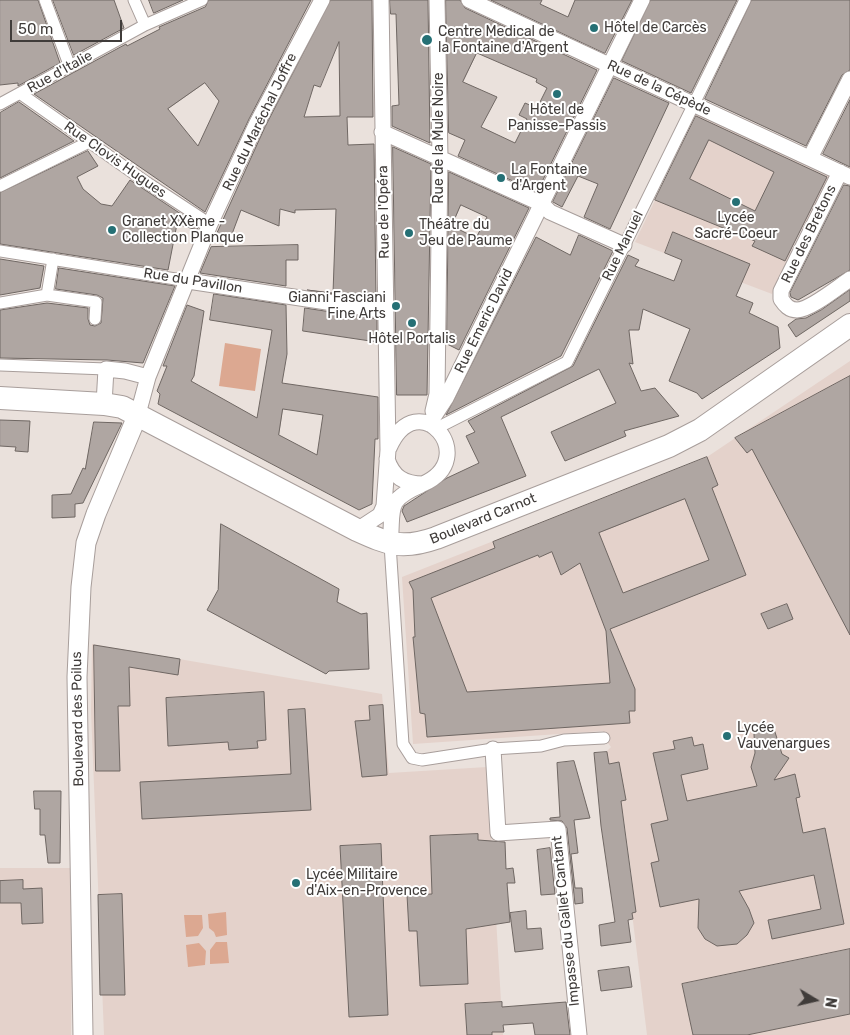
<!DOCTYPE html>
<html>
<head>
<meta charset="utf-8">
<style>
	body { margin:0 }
	#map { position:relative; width:850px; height:1035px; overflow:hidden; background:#eae1dc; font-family:Rubik,sans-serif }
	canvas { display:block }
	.north { position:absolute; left:790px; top:975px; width:50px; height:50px; -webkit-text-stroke:4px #fff; paint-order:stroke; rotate:99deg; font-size:14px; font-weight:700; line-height:20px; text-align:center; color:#403c3a }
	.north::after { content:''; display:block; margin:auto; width:18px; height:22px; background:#403c3a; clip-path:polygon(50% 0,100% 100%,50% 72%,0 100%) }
	.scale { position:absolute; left:10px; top:20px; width:112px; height:22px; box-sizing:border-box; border:2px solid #403c3a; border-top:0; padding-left:6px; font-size:15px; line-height:18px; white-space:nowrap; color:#403c3a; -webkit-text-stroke:4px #fff; paint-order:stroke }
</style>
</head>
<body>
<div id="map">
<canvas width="850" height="1035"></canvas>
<div class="north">N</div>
<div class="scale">50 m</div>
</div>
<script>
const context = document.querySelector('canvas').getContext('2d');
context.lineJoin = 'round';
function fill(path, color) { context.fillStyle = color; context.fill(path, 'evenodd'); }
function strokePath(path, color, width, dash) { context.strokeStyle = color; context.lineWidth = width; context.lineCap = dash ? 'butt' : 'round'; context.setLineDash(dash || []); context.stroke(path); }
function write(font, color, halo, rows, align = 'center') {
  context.font = font + ' Rubik,sans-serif'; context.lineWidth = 4; context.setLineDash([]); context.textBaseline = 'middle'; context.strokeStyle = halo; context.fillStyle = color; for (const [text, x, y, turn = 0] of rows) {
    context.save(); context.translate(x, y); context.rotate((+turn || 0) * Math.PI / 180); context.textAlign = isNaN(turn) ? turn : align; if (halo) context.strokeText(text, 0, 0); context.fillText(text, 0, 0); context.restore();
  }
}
const built = new Path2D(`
	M698,110L782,151L783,155L830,177L796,240L772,294L635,242Z
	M850,361V1035H647L632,913L636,912L630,863L623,814H618L606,752L611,747L604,738L603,731L413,744L402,577L707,457Z
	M92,644L382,694L389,773L487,767L503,1035H104L91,711Z
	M0,868H73L71,1035H0Z`);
const green = new Path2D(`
	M225,343L261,349L255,391L219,386Z
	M226,912L227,935L216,937L214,932L209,928L208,914Z
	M184,915H202L203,928L198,936L186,937Z
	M216,942H227L229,963L210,964V950Z
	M199,943L206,951L205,965L188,967L186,945Z`);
const building = new Path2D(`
	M0,0H38L60,63L18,86V83L0,85Z
	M53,0H114L124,28L74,55Z
	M149,0H183L154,13Z
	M209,0H311L249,119L205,212L34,94L126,44L127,46L160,29L159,27L205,7ZM205,83L219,101L198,146L168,109Z
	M331,0H372L373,117H347L348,145L374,144L376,300L307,290L333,293L336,209L295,210V213L280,209L279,226L241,210L232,234L216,235L265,127ZM339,42L340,116L304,117L314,85L320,87Z
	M390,0H428L430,143L392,126V106L399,105L396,14H391Z
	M446,0H460L465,8L597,70L537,192L458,156L465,140L449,133ZM477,53L537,79L536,82L547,88L537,108L525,103L519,115L527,119L515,143L481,127L497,97L463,82Z
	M491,0H542L540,4L568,17L575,0H632L605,53Z
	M651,0H737L691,93L622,61Z
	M752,0H850V70L842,75L806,146L705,99Z
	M614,78L669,103L610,229L584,217L598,184L578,176L562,207L553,202Z
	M850,100V167L823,154Z
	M19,102L74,141L0,178V113Z
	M696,116L827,177L785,261L752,246L755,241L655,200ZM709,140L774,172L755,211L690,179Z
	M393,147L431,164L427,395H397Z
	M88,151L98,166L77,177L83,189L101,204L112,206L130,180L199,226L197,230L177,224L168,270L0,244V193Z
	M449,172L529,208L459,350L447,344ZM461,205L487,217L476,238L452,226Z
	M844,185L850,186V270L798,300L791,297L790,293Z
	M673,232L750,264L736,296L753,303L749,313L778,327L780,348L702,399L697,393L669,381L690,329L643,309L639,330H629V331L633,364L629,363L641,391L655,388L679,416L624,431L626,436L565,461L551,432L616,403L599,369L501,417L526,476L407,522L402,511L404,506L447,478L479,463L466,436L475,432L468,421L573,366L628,255L639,260L635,266L674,281L682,260L665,253Z
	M579,235L613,251L561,356L446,415L536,237L570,255Z
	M298,245V260H286V286L200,273L211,247Z
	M0,259L44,266L40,288L0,295Z
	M59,268L175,286L143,363L107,360L0,358V310L47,303L88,308V319L90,325L95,326L101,323L103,298L97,295L56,289Z
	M850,290V301L796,337L788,325L796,319L806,318L821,310Z
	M214,294L286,305L287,354L282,383L378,397V439H375L372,504L359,510L158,404L160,394L157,391L167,366H163L187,305L204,311L194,376L191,381L257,418L272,330L210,320ZM283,409L323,415L317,455L279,435Z
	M305,308L377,319V342L303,331Z
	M850,376V635L752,449L747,453L735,438Z
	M0,420L30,421L28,452L15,451L16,447L0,446Z
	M94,422L122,423L83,503L75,504V517L52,518V495L71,494L83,468L85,469Z
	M707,457L718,485L712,488L746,575L610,629L635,689V711H629L630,723L427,737L425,714L420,713L413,637H415L413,590L409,582L495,548L493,542ZM685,499L709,560L623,593L599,533ZM552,552L561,575L580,563L606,631L610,683L467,692L431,598L538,555L539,557Z
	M221,524L339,589L337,602L361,614L367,613L369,669L329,671L326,674L207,610L218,590Z
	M787,604L793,619L768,629L761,614Z
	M94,645L180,659L178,675L129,667L130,706H118L120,771H96Z
	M264,692L266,740L257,741L258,748L229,750L228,742L168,746L166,698Z
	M383,705L387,775L362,777L355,721L370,720L369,706Z
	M305,709L311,810L142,819L140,782L291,774L288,710Z
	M774,729L782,754L789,758L774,780L795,774L800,797L796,798L803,833L825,828L844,924L772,939L768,920L821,909L814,875L739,891L749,909L754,923L747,935L737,944L717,946L705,939L698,928L699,899L660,907L651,863L659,861L651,824L668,820L653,753L675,749L673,741L692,737L694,746L703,744L708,769L681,775L687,801L757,786L751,767L755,753L754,734Z
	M607,752L609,764L619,762L626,800L621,801L625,831L636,912L632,913L633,919L628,920L631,942L601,946L599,925L615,922L601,826L594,753Z
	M574,761L590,818L574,820L578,853L571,854L575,888H582L583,903L575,904L567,828L562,821L550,820V818L560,817L557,763Z
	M34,791H61L60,863H48L45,835H40V809H35Z
	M478,834V840L505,842L506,869L513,868L515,883H507L510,922L466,929L468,984L420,986L417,931H409L407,895L432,894L430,836Z
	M381,844L388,1015L349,1017L340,846Z
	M550,848L555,894L541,895L537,850Z
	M23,880V889L42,888L43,923L22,924L21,903H0V881Z
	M122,894L125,995H100L98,895Z
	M526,911L527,929L541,928L543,949L515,952L510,913Z
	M850,949V1014L747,1035H693L682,984Z
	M629,967L632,987L601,991L598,971Z
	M502,1002V1007L566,1002L570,1035H535L533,1023L503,1025L504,1032H492V1035H467L465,1004Z`);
const pedestrian = new Path2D(`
	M45,0L70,67
	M134,0L145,25
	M21,94L146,182L210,224
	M0,104L145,25L202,0
	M0,186L89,142
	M0,251L188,281
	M47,295L96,302L95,319
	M0,303L47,295L53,259
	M0,365L106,369
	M437,428L567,362L745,0
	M390,544L403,744L412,758L422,760L493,749L541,746L564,740L604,738`);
const minor = new Path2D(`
	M469,0L850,177
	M382,132L542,204L550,212L624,245
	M810,158L850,79
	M840,172L781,291V299C785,305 789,310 797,310C810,310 838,287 850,279
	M188,281L386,311
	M104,404L106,369L125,371L148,377
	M433,411L437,394L440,156L437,0
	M138,414L148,377L210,224L257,123L322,0
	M429,424L446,398L642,0
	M387,459C393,477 404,484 423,484C482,458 418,382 389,448
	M357,530L380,515L384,506L388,450L381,0
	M390,544C394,509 384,501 421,485
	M493,749L498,833L558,829L579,1035`);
const tertiary = new Path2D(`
	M83,1035L77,677L81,587L86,543L96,514L138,414`);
const primary = new Path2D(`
	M0,398L104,404L122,407L357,530C388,544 402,550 436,538L669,446L700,430L850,325`);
const markers = [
	[594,28,5,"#257075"],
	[427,40,6,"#257075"],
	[557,94,5,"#257075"],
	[501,178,5,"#257075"],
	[736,202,5,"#257075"],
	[112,230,5,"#257075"],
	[409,233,5,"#257075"],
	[396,306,5,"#257075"],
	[412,323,5,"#257075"],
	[727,736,5,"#257075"],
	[296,883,5,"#257075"]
];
const poiNames = [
	["Hôtel de Carcès",604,28],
	["Centre Medical de",438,32],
	["la Fontaine d'Argent",438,48],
	["Hôtel de",557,110,"center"],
	["Panisse-Passis",557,126,"center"],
	["La Fontaine",511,170],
	["d'Argent",511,186],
	["Lycée",736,218,"center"],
	["Sacré-Coeur",736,234,"center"],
	["Granet XXème -",122,222],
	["Collection Planque",122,238],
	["Théâtre du",419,225],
	["Jeu de Paume",419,241],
	["Gianni Fasciani",386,298,"right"],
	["Fine Arts",386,314,"right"],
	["Hôtel Portalis",412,339,"center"],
	["Lycée",737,728],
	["Vauvenargues",737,744],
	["Lycée Militaire",306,875],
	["d'Aix-en-Provence",306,891]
];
const streetNames = [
	["Rue d'Italie",60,72,-29],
	["Rue de la Cépède",659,88,25],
	["Rue du Maréchal Joffre",260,122,-64],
	["Rue de la Mule Noire",439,138,-90],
	["Rue Clovis Hugues",115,160,35],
	["Rue de l'Opéra",384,212,-91],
	["Rue des Bretons",809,234,-64],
	["Rue Manuel",623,246,-64],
	["Rue du Pavillon",193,281,9],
	["Rue Emeric David",484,321,-64],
	["Boulevard Carnot",483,519,-22],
	["Boulevard des Poilus",78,719,-91],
	["Impasse du Gallet Cantant",566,921,-96]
];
fill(built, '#e4d2cb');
fill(green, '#dca891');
fill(building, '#afa6a2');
strokePath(building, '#6f6763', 1);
strokePath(pedestrian, '#a89e9b', 13);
strokePath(minor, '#a89e9b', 17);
strokePath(tertiary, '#a89e9b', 21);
strokePath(primary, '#a89e9b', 24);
strokePath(pedestrian, '#fff', 11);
strokePath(minor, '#fff', 15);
strokePath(tertiary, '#fff', 19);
strokePath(primary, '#fff', 22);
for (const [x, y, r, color] of markers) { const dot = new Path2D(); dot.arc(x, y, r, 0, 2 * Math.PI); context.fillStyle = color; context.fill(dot); strokePath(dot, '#fff', 2); }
write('14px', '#403c3a', '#fff', poiNames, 'left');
write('14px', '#403c3a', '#fff', streetNames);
</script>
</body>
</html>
